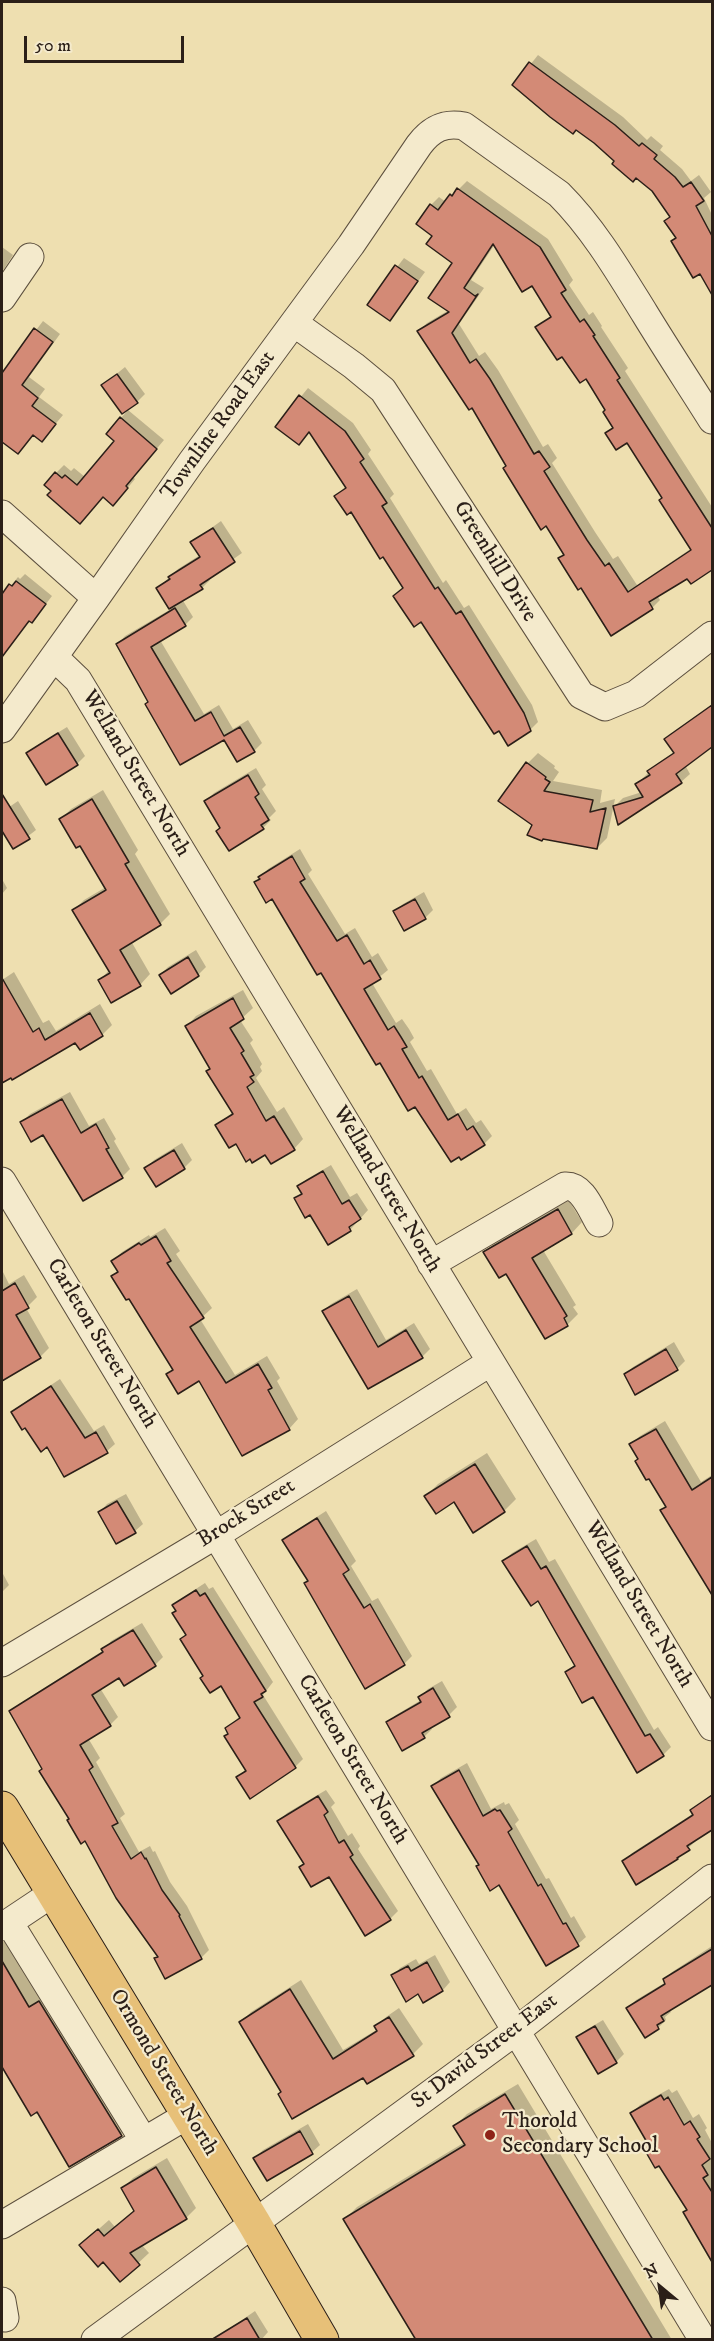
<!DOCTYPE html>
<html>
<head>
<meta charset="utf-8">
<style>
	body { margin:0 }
	#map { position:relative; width:714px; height:2341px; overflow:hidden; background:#eedfb0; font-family:"IM FELL DW Pica",serif }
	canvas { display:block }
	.frame { position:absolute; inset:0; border:3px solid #2b1f18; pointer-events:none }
	.north { position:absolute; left:630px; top:2257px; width:60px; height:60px; -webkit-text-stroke:4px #f4eacc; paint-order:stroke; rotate:331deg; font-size:16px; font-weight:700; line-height:24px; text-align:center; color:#2b1f18 }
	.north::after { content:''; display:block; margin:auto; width:21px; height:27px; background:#2b1f18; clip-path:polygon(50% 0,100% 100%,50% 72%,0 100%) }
	.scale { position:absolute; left:24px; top:36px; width:160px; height:27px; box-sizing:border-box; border:3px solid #2b1f18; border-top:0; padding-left:8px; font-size:18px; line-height:21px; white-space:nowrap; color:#2b1f18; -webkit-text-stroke:4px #f4eacc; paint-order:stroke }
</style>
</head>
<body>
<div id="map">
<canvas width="714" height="2341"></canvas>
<div class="frame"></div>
<div class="north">N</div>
<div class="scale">50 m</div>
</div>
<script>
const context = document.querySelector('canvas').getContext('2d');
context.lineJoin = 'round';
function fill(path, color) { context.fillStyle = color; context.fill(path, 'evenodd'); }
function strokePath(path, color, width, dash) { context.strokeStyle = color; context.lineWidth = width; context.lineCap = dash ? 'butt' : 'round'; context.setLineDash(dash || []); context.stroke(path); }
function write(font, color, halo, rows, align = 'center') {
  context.font = font + ' "IM FELL DW Pica",serif'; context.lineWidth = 4.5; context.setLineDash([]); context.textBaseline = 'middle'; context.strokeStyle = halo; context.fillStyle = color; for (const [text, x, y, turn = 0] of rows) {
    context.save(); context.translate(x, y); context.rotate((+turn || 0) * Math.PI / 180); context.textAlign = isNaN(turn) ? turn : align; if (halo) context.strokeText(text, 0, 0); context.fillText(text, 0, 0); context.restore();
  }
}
const shadow = new Path2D(`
	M538,55L623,117L647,140L651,136L663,146L660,150L682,169L691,181L699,175L711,192L704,198L712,215V292L677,237L671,216L653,190L595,142L514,85Z
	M467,181L548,239L573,280L569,285L589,315L593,312L602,326L601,327L628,368L625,371L712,507V568L691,582L687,577L657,595L660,600L652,608L581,586L560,559L565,554L507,466L472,406L418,332L427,323L449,310L454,263L434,236L431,205L439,197L446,202ZM495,244L532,284L552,315L537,327L586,377L607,410L614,427L607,433L627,441L663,498L692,548L637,585L618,556L613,559L595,532L552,463L557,458L548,444L543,447L498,370L485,352L479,356L459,324L484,288L471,280Z
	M2,247L13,255L2,272Z
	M404,258L425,272L390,319L369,304Z
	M43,321L60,334L29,377L45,389L39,397L63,415L42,440L34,434L18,452L2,440V368L5,371Z
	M125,367L145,394L137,402L103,385Z
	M308,388L353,423L371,450L368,454L394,494L390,498L443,583L446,580L464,608L469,605L532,705L538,722L530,730L395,596L404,587L351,510L336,496L346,486L310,431L299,443L277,426Z
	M128,410L164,440L133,477L135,479L121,496L53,491L56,473L64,465L71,471L74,468L85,477L116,441L121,418Z
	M221,521L242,553L208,577L210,580L202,588L182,599L193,617L185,625L160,640L204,714L219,705L233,729L248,720L262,743L254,751L149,702L118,644L125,636L171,609L158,588L178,569L200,555L192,542Z
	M25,574L52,596L39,613L2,648V597L18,577L20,579Z
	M712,704V745L685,765L690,774L681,782L619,823L615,806L623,798L642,792L637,784L658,763L674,752L666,740Z
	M67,727L85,756L77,764L28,753L36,746Z
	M538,753L555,766L554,768L559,772L553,781L602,790L600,803L615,799L607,838L597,848L534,825L528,763Z
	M256,768L266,785L262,789L276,811L269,818L271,820L263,828L221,827L206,801L214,793Z
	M103,790L138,850L135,854L170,914L160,924L131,941L150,974L140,985L100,980L110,969L74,910L84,900L106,887L80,844L61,819L71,809Z
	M18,801L36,830L14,847L2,828V812Z
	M300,849L312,870L308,874L345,934L355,928L372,957L378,953L388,970L372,983L396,1023L402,1019L409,1029L414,1038L410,1042L427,1071L431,1069L457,1114L466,1108L476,1123L481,1120L492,1136L484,1144L415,1105L380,1061L272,897L256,882L268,869Z
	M2,879L7,888L2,894Z
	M424,892L433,910L425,918L405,929L395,912L403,904Z
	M196,950L206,967L198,975H160L168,967Z
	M14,972L43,1023L49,1020L56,1031L100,1004L112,1025L102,1035L80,1048L76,1041L2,1081V980Z
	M243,990L253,1008L240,1020L253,1040L250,1043L262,1064L260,1067L262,1071L256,1078L277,1112L284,1107L303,1139L294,1149L266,1153L236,1142L217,1125L233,1112L187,1026L196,1016Z
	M70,1092L89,1126L104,1118L116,1139L114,1141L130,1169L122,1177L22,1122L30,1114Z
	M182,1143L192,1160L184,1168H146L154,1160Z
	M331,1165L350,1197L357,1193L368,1210L350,1230L310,1213L296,1198L302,1192L299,1186L307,1179Z
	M568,1199L582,1222L572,1233L543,1250L576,1305L573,1307L578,1314L567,1325L485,1252L496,1241Z
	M165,1228L180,1251L176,1254L212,1308L200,1319L235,1375L267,1356L280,1378L277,1381L298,1419L289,1429L200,1379L168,1374L174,1368L129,1297L113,1276L119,1271L113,1261L122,1252L149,1235L150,1237Z
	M2,1270L9,1284L24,1275L37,1297L26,1308L49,1348L40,1357L2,1379Z
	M357,1289L386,1340L414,1323L430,1349L422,1357L368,1387L323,1311L331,1304Z
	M674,1342L685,1361L677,1369L636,1393L625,1375L633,1367Z
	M60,1379L94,1431L104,1425L115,1444L107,1451L48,1445L13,1413L21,1405Z
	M665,1421L701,1482L712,1475V1592L662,1510L667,1506L631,1444L640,1436Z
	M487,1453L516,1499L504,1511L454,1500L426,1496L438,1484Z
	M126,1494L143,1524L135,1531L100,1512L107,1504Z
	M326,1511L356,1561L351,1566L372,1601L378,1598L412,1656L404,1664L309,1580L284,1540L292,1533Z
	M536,1539L549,1562L555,1559L654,1730L658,1727L671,1747L663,1755L567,1672L575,1664L538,1599L504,1561L512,1553Z
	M2,1572L9,1585L2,1592Z
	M205,1583L209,1589L213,1587L273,1682L263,1695L303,1759L295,1767L238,1777L246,1769L227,1728L240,1716L222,1684L205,1676L174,1605L182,1598Z
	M142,1623L163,1657L155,1665L120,1676L100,1688L118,1717L110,1725L88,1738L100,1758L96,1762L125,1814L120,1818L139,1852L150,1846L153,1852L155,1851L170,1882L187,1906L209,1950L201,1958L156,1959L159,1956L71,1819L11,1712L19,1704L104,1650L111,1641Z
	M442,1681L457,1707L449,1715L430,1726L432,1729L424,1737L388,1722L396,1715L421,1700L420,1697L428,1689Z
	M467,1763L491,1809L504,1802L505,1805L509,1803L519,1820L515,1824L546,1879L549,1878L571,1918L574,1916L586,1937L578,1944L546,1964L500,1883L480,1864L433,1786L441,1778Z
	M326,1790L335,1803L331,1807L348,1836L352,1833L360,1846L358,1849L398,1911L390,1919L330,1875L301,1867L305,1863L279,1821L287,1813Z
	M712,1794V1828L695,1839L696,1841L677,1858L636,1883L624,1861L632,1853L694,1813L692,1810Z
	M11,1937L137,2119L121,2134L70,2165L38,2110L31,2114L2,2064V1943Z
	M712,1946V1985L669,2009L671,2012L665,2017L666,2020L658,2028L628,2008L636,2000L666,1982L665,1980L672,1972Z
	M435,1955L450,1982L443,1990L423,2001L419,1992L393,1976L400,1968L416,1959L419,1964Z
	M301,1980L343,2050L378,2029L376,2027L386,2017L399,2008L423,2044L413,2054L368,2082L364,2076L282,2092L241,2022L251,2012Z
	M603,2020L624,2054L616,2062L578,2038L586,2030Z
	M518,2084L672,2340H418L345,2219L357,2207L465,2142L455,2126L467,2114Z
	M669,2089L672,2093L677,2090L693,2118L699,2114L707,2128L705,2130L712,2143V2258L685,2212L688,2209L659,2164L645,2147L649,2143L632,2113L640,2105Z
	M308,2124L320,2145L312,2152L255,2158L263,2150Z
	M167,2158L196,2208L186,2218L141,2244L149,2253L120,2280L104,2260L92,2235L109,2220L115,2227L136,2210L123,2188L133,2178Z
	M255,2311L268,2332L261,2340H213Z`);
const building = new Path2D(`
	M529,62L615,125L639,146L642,143L657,155L654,159L675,177L683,187L691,182L704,201L696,206L712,236V295L700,274L693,278L671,241L676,238L664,221L670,217L652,191L636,178L633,182L612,164L614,161L594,143L576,130L573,134L550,117L512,85Z
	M457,188L540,247L566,290L561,293L580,322L584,319L595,335L593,336L620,378L617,380L712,528V570L691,584L687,579L649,602L653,609L611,636L581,588L578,590L558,558L564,555L546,526L541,530L503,468L506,466L472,408L469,410L417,331L449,312L428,298L452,263L426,244L432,236L416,224L430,204L438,210L450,194L452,196ZM493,244L522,292L532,286L551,317L535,327L557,360L562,357L580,383L586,379L605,410L603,412L613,428L605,433L616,450L627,443L662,498L659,500L691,550L628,592L609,563L605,566L587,540L544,471L550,467L539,451L534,454L490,379L476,359L470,363L452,333L478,294L475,296L464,288Z
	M395,265L418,281L390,321L367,305Z
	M34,328L53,342L22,385L38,398L32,406L56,424L42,442L33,435L18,454L2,442V373Z
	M117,374L138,403L122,414L101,385Z
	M299,395L345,431L364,459L360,462L387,503L382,506L435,589L438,587L456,614L461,611L524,713L531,731L508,746L499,731L494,734L421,622L414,627L393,596L403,588L383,557L380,559L351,512L347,515L334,496L346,488L309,432L299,445L275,427Z
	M120,417L157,449L126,486L128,488L113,506L103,497L80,524L47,495L51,491L44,485L55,472L62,478L65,475L77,485L114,441L106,434Z
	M213,528L235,562L200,585L203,589L169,609L156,588L170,579L168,577L200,557L190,542Z
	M16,581L46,604L32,623L29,621L2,657V594L9,584L12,586Z
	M175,608L186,626L151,647L195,721L211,712L224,736L240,727L255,752L237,762L224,740L180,765L145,704L148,702L116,644Z
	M712,705V747L676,774L682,783L618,825L613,806L643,797L635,784L650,775L647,771L674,753L664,739Z
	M58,733L78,765L46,785L26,753Z
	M526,762L546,777L545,779L550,782L544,791L593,800L590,812L606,808L597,849L543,839L542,841L527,835L532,825L498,801Z
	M248,775L259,794L255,797L269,820L261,825L264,829L229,851L216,831L220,828L204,801Z
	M2,794L30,839L13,849L2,831Z
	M92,799L129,862L125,864L161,925L120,950L141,986L111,1003L98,980L110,973L72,910L106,890L80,846L76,848L59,819Z
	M292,856L305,879L300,882L337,941L347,935L364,964L370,960L381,979L364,989L388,1030L394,1026L401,1037L407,1047L402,1049L419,1078L422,1076L448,1120L458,1114L467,1130L473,1126L485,1145L461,1160L459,1157L451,1162L415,1107L408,1111L380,1063L376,1065L321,973L317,975L272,899L266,903L254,882L260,879L258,877Z
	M415,899L426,919L404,931L393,911Z
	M188,957L199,976L171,994L159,975Z
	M2,978L33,1032L39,1028L45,1040L90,1013L103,1036L80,1050L75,1043L12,1080L11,1078L2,1083Z
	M233,998L244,1019L230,1028L244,1051L241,1053L254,1075L250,1077L254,1082L247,1087L266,1121L274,1116L295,1150L271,1164L265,1155L252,1163L250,1159L246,1162L236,1144L229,1148L215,1125L233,1114L206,1071L210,1069L185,1026Z
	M62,1099L81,1133L96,1124L109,1148L106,1149L123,1178L83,1201L43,1135L31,1142L20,1122Z
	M174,1150L185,1169L156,1187L144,1168Z
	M323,1171L342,1204L349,1200L361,1219L349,1227L351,1231L328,1245L310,1215L305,1218L294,1198L302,1194L297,1186Z
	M558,1209L572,1234L532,1258L567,1316L564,1318L568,1326L545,1339L506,1274L499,1278L483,1252Z
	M156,1236L171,1261L167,1263L204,1318L190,1327L226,1383L258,1364L272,1388L268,1390L290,1430L242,1456L199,1381L178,1394L166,1374L173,1370L129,1299L126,1300L111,1276L118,1272L111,1261L139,1243L141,1245Z
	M15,1283L29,1308L16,1315L41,1358L2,1381V1291Z
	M349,1296L378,1347L406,1330L423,1358L368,1389L322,1311Z
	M666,1349L678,1370L635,1395L624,1374Z
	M51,1386L85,1438L96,1432L108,1453L64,1477L47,1447L41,1452L25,1428L22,1430L11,1412Z
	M656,1429L692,1490L712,1477V1595L660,1510L666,1507L649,1479L646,1480L635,1461L638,1459L629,1444Z
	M475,1464L505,1512L473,1533L454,1502L436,1514L424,1496Z
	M117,1501L136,1533L116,1544L98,1512Z
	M317,1518L349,1570L343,1574L364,1608L370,1604L405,1665L365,1689L304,1583L308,1581L282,1540Z
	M527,1546L541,1569L546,1566L645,1736L650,1734L664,1756L637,1773L593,1697L582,1703L565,1672L575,1666L538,1601L531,1606L502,1561Z
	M196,1590L200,1596L205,1593L266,1691L261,1694L263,1697L254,1702L296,1768L250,1799L236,1777L246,1771L224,1736L228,1734L225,1728L240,1718L221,1686L210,1693L200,1678L203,1676L180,1639L186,1635L172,1613L176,1611L172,1605Z
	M133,1630L156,1666L124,1686L119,1678L92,1695L111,1726L80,1745L93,1767L89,1770L118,1823L112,1826L131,1859L141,1852L145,1859L146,1858L162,1890L180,1915L179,1916L202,1959L165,1979L154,1958L158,1957L116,1898L85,1841L81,1844L67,1820L69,1819L39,1771L42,1769L9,1711L103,1652L101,1649Z
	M433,1688L450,1717L422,1733L425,1738L402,1751L386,1722L421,1702L418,1697Z
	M459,1770L483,1816L495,1809L497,1811L500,1810L512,1829L508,1832L538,1886L541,1884L563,1924L566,1923L579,1946L546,1966L499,1885L490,1891L476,1866L479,1865L431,1786Z
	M712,1795V1830L687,1846L690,1850L677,1858L678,1859L636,1885L622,1861L693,1815L690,1810Z
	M318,1796L328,1812L324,1815L339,1843L344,1840L353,1855L350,1857L391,1920L365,1936L329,1877L311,1887L299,1867L304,1864L277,1821Z
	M712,1949V1985L661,2016L664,2021L657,2025L659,2029L645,2038L626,2008L665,1984L663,1979Z
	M2,1961L29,2007L39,2001L122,2136L69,2167L37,2112L31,2116L2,2067Z
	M427,1962L443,1991L423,2003L418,1994L406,2002L391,1975L408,1966L411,1971Z
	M290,1989L333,2059L377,2031L374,2026L389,2017L414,2056L367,2084L363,2078L292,2119L278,2094L281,2092L239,2022Z
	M595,2026L617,2063L598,2074L576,2037Z
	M505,2094L653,2340H416L343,2219L465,2145L453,2126Z
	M661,2095L664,2100L668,2097L684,2125L690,2121L700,2137L697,2139L710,2159L702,2165L708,2175L703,2178L712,2192V2262L683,2212L687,2210L659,2166L655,2168L643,2147L648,2144L630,2113Z
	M300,2131L313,2154L267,2181L253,2158Z
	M156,2167L187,2219L130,2253L140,2265L120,2282L103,2262L98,2267L79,2245L98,2229L104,2236L134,2211L121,2188Z
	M247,2318L260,2340H211Z`);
const minor = new Path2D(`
	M2,298L30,257
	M294,323L354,366L383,390L581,695L605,707L636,694L712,635
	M2,514L96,598
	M54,657L78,680L712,1727
	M2,729L96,598L192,461L351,245L419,145C431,129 444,122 464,126L559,194C594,229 619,272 645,314C667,350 690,385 712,420
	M2,1181L703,2340
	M431,1264L565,1186C583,1185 591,1210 599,1223
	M2,1663L216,1535L491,1362
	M9,1922L144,2141
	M2,1927L53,1893
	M2,2225L188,2115
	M2,2301L5,2318
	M95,2340L516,2031L712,1878`);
const major = new Path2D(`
	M2,1808L254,2223L322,2340`);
const markers = [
	[490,2135,6,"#8f2418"]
];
const streetNames = [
	["Townline Road East",219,426,-54],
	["Greenhill Drive",494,562,58],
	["Welland Street North",135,774,59],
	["Welland Street North",386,1190,59],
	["Carleton Street North",101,1344,59],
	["Brock Street",247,1514,-32],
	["Welland Street North",638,1605,59],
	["Carleton Street North",352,1760,59],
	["St David Street East",485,2052,-37],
	["Ormond Street North",163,2073,59]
];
const poiNames = [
	["Thorold",502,2122],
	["Secondary School",502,2147]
];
fill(shadow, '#0003');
fill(building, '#d38a76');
strokePath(building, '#2b1f18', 1.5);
strokePath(minor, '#5c4f3e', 29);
strokePath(major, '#2b1f18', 35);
strokePath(minor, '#f4eacc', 27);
strokePath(major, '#e7c078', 33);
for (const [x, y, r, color] of markers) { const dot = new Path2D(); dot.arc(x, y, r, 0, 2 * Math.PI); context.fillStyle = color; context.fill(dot); strokePath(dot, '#f4eacc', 2); }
write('22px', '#2b1f18', '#f4eacc', streetNames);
write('22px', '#2b1f18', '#f4eacc', poiNames, 'left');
</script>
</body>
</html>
